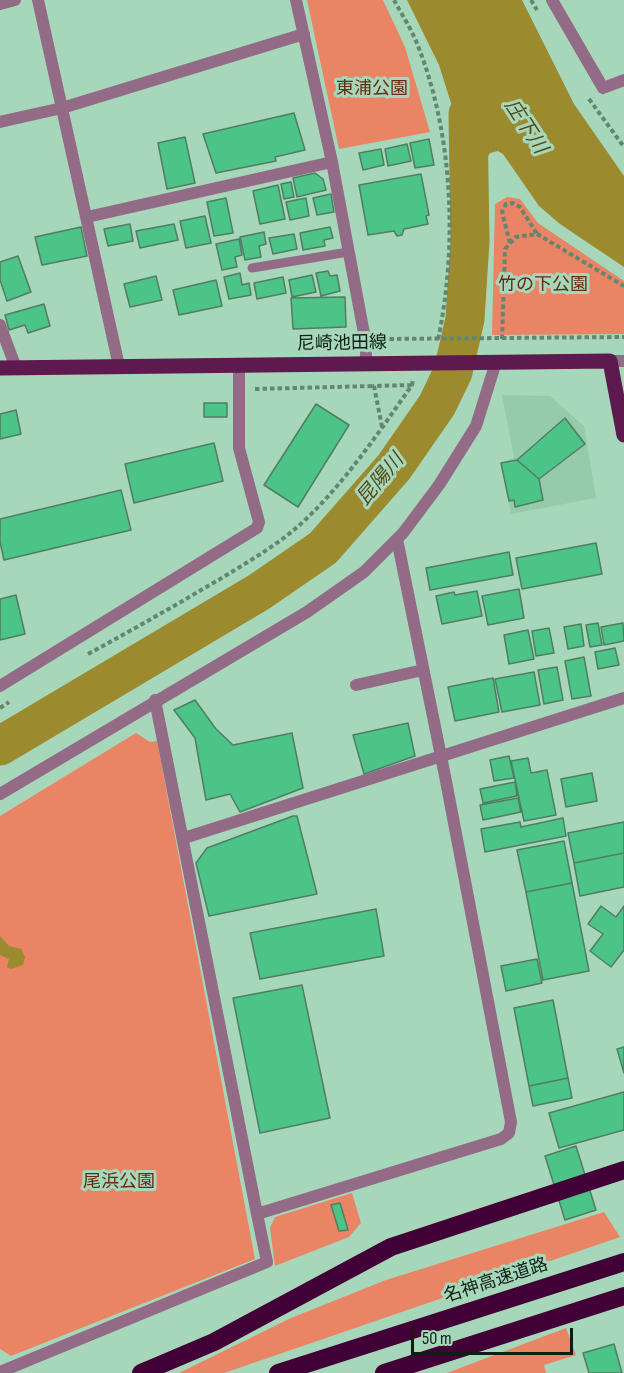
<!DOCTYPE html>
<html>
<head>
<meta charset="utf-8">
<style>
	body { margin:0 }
	#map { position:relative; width:624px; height:1373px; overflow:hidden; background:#a7d7ba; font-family:"Sofia Sans Condensed",sans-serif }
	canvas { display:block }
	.scale { position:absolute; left:411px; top:1328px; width:162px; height:27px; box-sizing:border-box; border:3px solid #0d1f15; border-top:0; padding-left:8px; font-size:18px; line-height:21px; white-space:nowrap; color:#0d1f15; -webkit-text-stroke:4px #a7d7ba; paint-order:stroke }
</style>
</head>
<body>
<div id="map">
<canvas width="624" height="1373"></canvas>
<div class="scale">50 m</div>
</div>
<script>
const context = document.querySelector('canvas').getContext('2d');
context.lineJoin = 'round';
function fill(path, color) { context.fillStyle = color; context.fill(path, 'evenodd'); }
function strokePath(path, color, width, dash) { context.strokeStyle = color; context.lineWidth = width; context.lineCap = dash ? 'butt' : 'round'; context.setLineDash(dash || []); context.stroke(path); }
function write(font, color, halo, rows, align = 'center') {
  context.font = font + ' "Sofia Sans Condensed","Noto Sans JP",sans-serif'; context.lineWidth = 6; context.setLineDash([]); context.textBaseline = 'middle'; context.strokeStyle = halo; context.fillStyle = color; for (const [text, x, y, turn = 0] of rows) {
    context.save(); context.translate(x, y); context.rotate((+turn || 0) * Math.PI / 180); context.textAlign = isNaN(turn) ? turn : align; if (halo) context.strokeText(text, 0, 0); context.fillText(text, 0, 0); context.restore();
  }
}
const built = new Path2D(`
	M502,395L550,396L584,426L596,498L511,514L501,463L514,458Z`);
const green = new Path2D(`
	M307,0H383L405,47L430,132L339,149Z
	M507,197L520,199L538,223L624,281V334L492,335L495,204Z
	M136,733L150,742L157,741L255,1259L11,1356L0,1349V816Z
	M352,1193L361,1223L349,1237L275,1266L270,1228L275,1217Z
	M604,1212L620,1237L224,1373H179L291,1318L386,1280Z
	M566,1328L576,1355L544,1365L546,1373H447Z`);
const water = new Path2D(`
	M407,0H522L574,104L624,176V267L560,224L539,206L503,154L498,151L490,153L483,165L461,167L457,122L439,65Z
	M0,936L9,946L21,949L25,957L23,965L11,969L7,967L9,959L0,955Z`);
const river = new Path2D(`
	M0,746L259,592L323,548L394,467L437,405L453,372L465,319L470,241L468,114`);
const building = new Path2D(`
	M294,113L305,150L275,157L276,161L216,173L203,134Z
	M185,137L195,183L167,189L158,143Z
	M429,139L434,165L415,168L410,143Z
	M407,144L411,161L388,166L385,149Z
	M381,149L384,165L363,170L359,153Z
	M315,173L323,179L326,190L297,197L293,178Z
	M421,174L429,215L426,216L428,224L404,229L402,235L397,236L394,231L368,235L359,185Z
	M291,182L294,197L284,199L281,184Z
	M278,185L285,219L260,224L253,191Z
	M331,194L334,212L317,215L313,198Z
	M226,198L233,233L214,236L207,202Z
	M306,198L309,216L290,220L286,202Z
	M205,216L211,243L186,248L180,221Z
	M130,224L133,241L108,246L104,229Z
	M174,224L178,240L140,248L136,231Z
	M81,227L87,256L42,265L35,237Z
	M330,227L333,238L324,240L325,246L303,250L300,233Z
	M264,232L266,244L259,246L261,257L245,260L240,237Z
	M294,234L297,249L273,254L269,238Z
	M239,239L242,255L235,257L237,267L222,270L216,244Z
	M18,256L31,292L7,301L0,280V262Z
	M328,271L330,276L337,275L340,291L321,296L316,273Z
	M240,273L242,285L249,283L251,295L229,299L224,277Z
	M312,275L316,292L292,297L289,280Z
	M156,276L162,300L130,307L124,284Z
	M283,277L286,293L257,299L254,283Z
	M216,280L222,306L179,315L173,290Z
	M345,297L346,327L293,329L291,298Z
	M44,304L50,326L28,333L25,325L9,330L5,315Z
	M204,403H227V417H204Z
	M316,404L349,425L298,507L264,485Z
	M16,410L21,434L0,439V414Z
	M565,418L585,444L539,479L517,460Z
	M214,443L223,481L134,503L125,464Z
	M517,460L539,479L543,500L515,507L514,500L509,501L501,463Z
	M121,490L131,530L4,560L0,542V519Z
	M596,543L602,574L522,589L516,558Z
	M509,552L513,575L430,590L426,568Z
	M519,589L524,618L488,625L482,596Z
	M477,591L482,616L442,624L436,596L454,592L455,595Z
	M16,595L25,634L0,640V599Z
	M598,623L602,645L590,647L586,625Z
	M623,623L624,641L604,645L601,627Z
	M581,624L584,646L568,649L564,627Z
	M549,628L554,653L536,656L532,631Z
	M528,630L534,659L509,664L504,635Z
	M615,648L619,665L598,669L595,652Z
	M584,657L591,696L572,699L565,661Z
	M557,667L563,700L544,704L538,670Z
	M534,672L540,705L502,712L495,679Z
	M493,678L499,712L455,721L448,687Z
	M195,700L216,729L233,745L292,733L303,788L240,812L230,794L206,800L195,738L174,710Z
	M408,723L415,756L364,774L353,735Z
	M509,756L514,778L494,781L490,760Z
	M528,758L531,773L547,770L556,815L524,821L511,761Z
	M592,773L597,801L566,807L561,779Z
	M515,782L517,796L483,803L480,789Z
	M518,798L521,812L483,820L480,805Z
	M293,816H297L317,894L209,916L196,863L207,848Z
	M563,818L566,836L485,852L481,829L520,822L521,827Z
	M624,822V853L574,863L568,833Z
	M564,841L572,883L526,892L517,850Z
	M624,853V887L580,896L574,863Z
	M572,883L589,971L543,980L526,892Z
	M601,906L616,917L624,906V950L611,967L590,951L603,934L588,924Z
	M376,909L384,956L260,979L250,933Z
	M537,959L542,983L506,991L501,966Z
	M302,985L330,1118L260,1133L233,998Z
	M553,1000L568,1078L529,1086L514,1008Z
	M624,1047V1073L617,1049Z
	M568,1078L572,1098L533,1106L529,1086Z
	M624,1092V1130L559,1148L549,1113Z
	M576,1146L596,1210L565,1220L545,1156Z
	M340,1203L348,1230L339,1231L331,1205Z
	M614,1344L622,1373H589L583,1353Z`);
const path = new Path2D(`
	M394,0C401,13 410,27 416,41C453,131 458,244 438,340
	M531,0L537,10
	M589,99L624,147
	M510,243L502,212L506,204L513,203L520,207L537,234
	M382,339L624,337
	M502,339L505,249L516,237L537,234L624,286
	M255,389L374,386
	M382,427L374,386L412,385
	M88,654C136,628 183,601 230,573C256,557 283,541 305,520C347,480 379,432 412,385L413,380
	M0,708L9,702`);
const service = new Path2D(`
	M252,268L348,252`);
const minor = new Path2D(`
	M38,0L119,366
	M296,0L332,162L366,344V364
	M552,0L603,88L624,80
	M0,4L15,0
	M0,122L62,108L304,34
	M87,217L332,162
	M0,325L16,368
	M356,685L423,670
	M0,686L257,528L259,522L239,448V365
	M155,700L257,1214
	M0,794L307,612L364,572L403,533L439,485L476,426L496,362
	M184,838L624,698
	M0,1372L267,1262L257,1214L501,1139L509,1133L511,1122L445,776L397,539`);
const tertiary = new Path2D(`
	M610,361H624`);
const primary = new Path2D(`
	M0,368L610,361L624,435`);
const motorway = new Path2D(`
	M141,1373L214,1342L391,1247L624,1170
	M278,1373L624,1262
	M384,1373L624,1296`);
const parkNames = [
	["東浦公園",372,89],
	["竹の下公園",543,285],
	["尾浜公園",119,1182]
];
const streetNames = [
	["尼崎池田線",342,344,-1],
	["名神高速道路",496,1281,-18]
];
const waterNames = [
	["庄下川",525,127,57],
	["昆陽川",381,480,-50]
];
fill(built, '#95cbab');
fill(green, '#e98464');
fill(water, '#9b8a2e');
strokePath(river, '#9b8a2e', 39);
fill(building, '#4cc387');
strokePath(building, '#517d64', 1.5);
strokePath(path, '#638671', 4, [4.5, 3]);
strokePath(service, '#936b87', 9);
strokePath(minor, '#936b87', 12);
strokePath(tertiary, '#936b87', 12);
strokePath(primary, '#5e194e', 15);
strokePath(motorway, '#420136', 18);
write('18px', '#6a2811', '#a7d7ba', parkNames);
write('18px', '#0d1f15', '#a7d7ba', streetNames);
write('italic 20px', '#544a1a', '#a7d7ba', waterNames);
</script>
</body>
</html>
